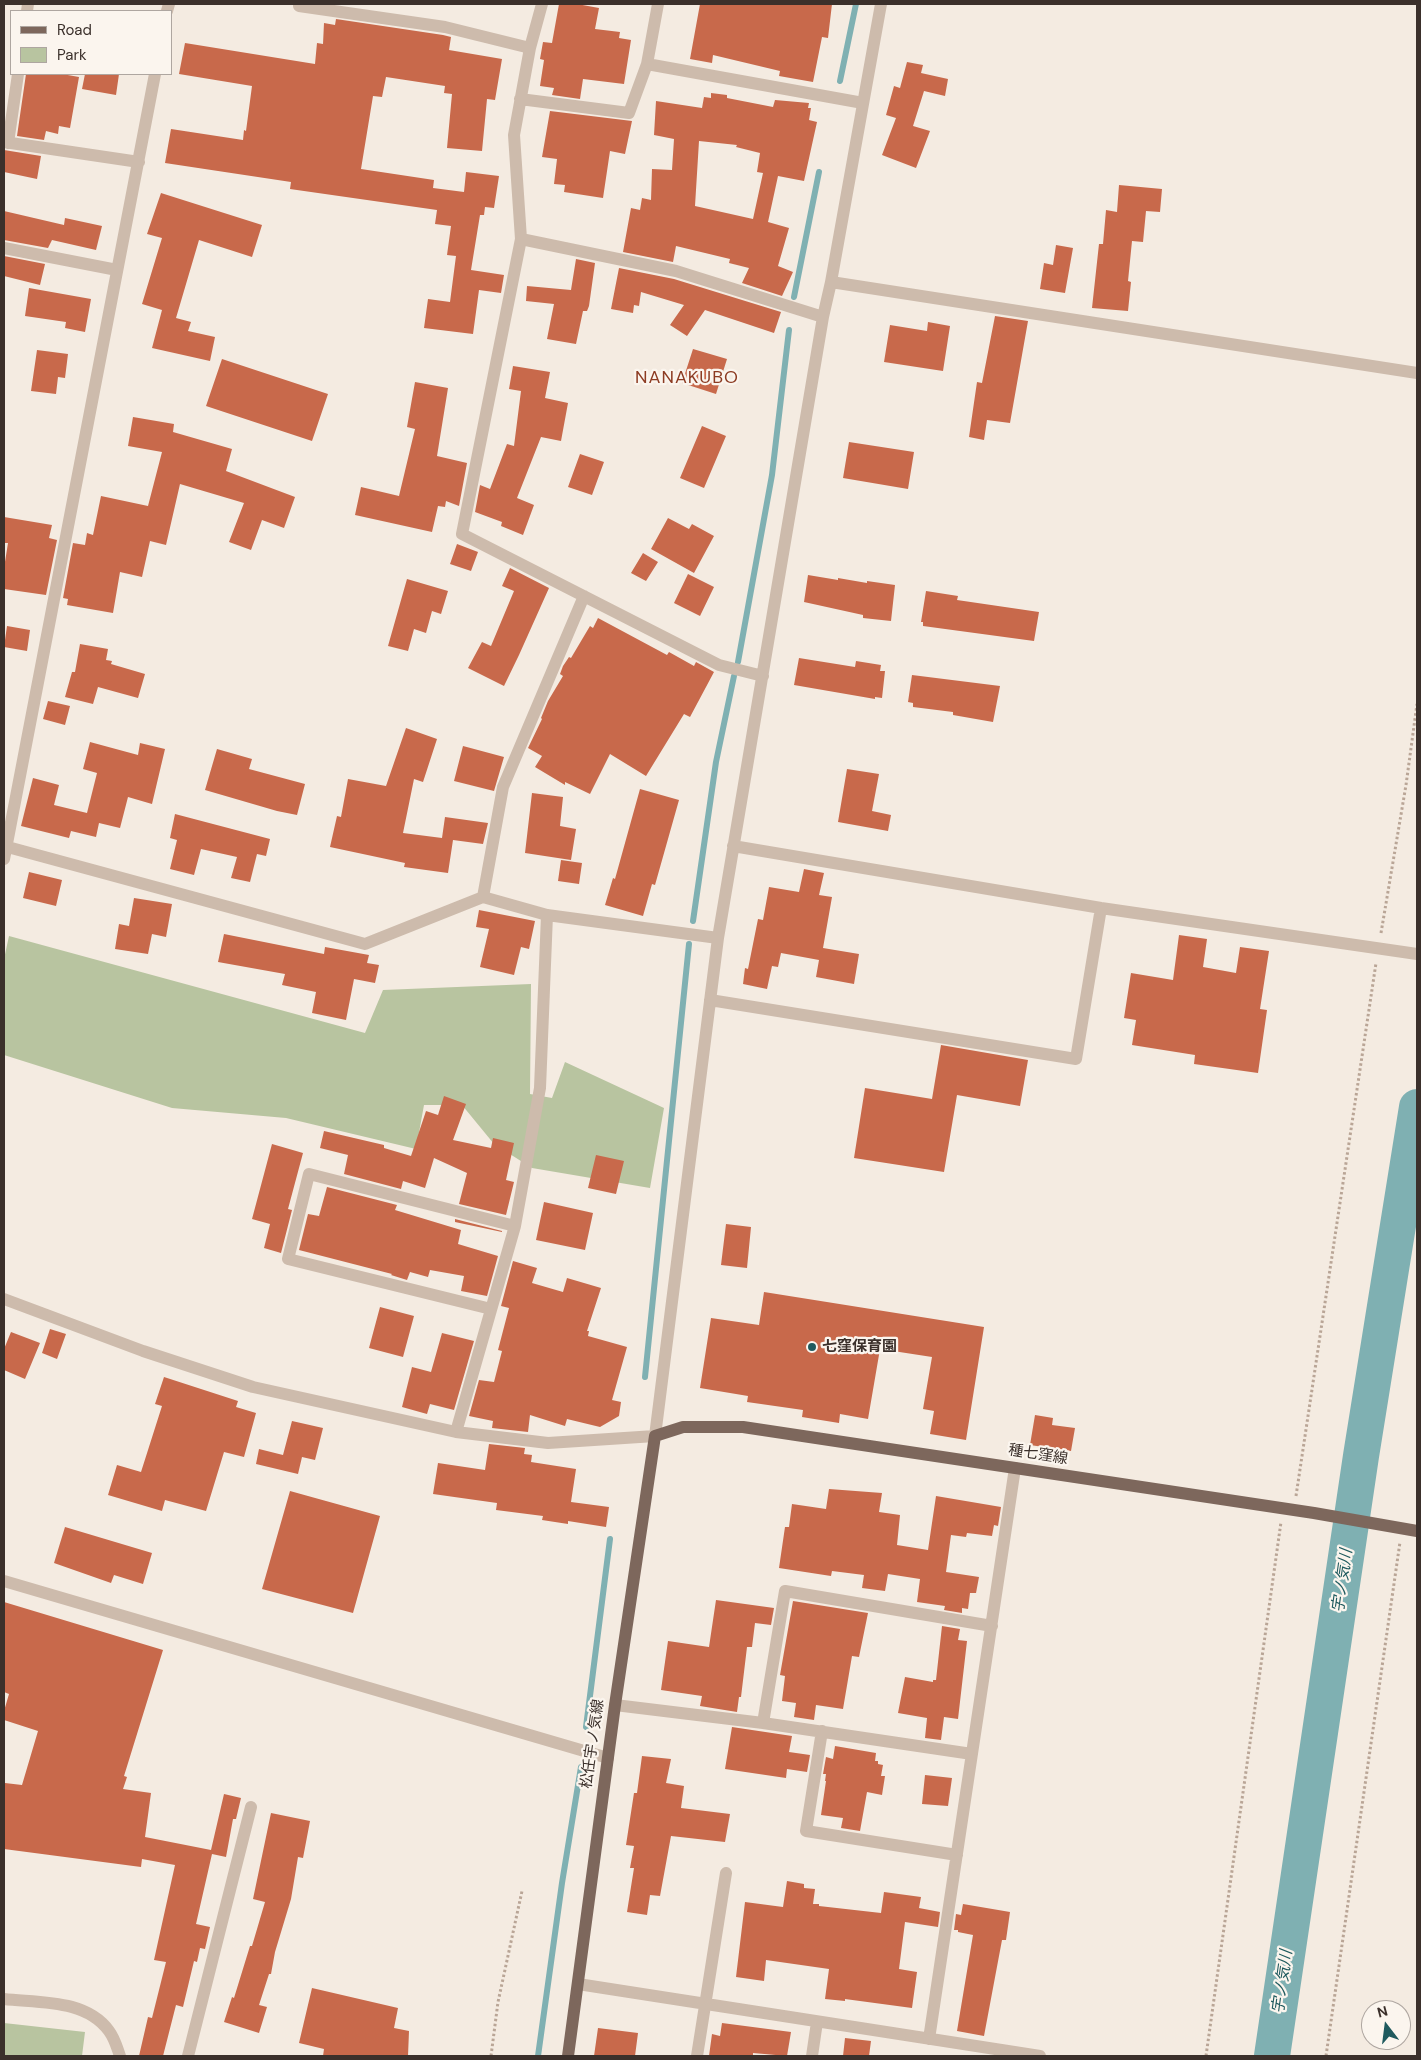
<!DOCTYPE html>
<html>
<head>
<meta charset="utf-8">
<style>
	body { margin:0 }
	#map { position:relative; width:1421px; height:2060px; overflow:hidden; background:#f4ebe1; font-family:"DM Sans",sans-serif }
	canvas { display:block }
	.frame { position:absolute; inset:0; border:5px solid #3b302b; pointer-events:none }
	.legend { position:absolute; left:10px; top:10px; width:162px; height:65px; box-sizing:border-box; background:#fbf5ee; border:1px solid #aea6a0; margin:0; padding:6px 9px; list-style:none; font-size:15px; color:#3b302b }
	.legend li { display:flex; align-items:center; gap:10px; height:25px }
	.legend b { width:25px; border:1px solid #aea6a0 }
	.north { position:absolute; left:1361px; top:2000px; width:50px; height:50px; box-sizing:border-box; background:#fbf5ee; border:1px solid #aea6a0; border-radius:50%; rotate:345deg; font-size:14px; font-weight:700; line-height:20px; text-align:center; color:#3b302b }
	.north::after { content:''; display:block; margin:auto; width:18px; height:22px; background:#1f5a5e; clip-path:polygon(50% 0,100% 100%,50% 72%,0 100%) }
</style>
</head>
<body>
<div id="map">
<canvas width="1421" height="2060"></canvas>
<div class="frame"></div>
<ul class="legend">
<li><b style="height:6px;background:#7d675c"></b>Road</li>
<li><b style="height:14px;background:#b8c4a0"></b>Park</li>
</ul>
<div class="north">N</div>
</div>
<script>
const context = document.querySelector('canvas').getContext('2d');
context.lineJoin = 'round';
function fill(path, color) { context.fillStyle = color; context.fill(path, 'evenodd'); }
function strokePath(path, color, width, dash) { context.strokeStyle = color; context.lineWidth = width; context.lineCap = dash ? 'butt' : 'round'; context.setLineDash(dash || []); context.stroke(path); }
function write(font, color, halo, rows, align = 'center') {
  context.font = font + ' "DM Sans","Noto Sans JP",sans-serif'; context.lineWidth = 4.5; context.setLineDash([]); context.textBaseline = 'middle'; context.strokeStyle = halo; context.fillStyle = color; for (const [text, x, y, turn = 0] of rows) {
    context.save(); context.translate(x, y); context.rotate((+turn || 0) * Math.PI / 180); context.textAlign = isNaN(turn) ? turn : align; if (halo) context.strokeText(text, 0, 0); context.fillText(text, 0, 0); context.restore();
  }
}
const green = new Path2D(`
	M9,936L365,1033L383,990L531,984L530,1094L552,1098L565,1062L664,1108L650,1188L532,1168L494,1144L462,1105H424L416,1149L286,1118L172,1108L4,1055V959Z
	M4,2023L85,2032L82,2056H4Z`);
const stream = new Path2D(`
	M840,81L856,4
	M794,297L819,172
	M738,662L772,475L789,330
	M693,921L716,762L734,676
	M645,1377L689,944
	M586,1727L610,1539
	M538,2056L562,1883L581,1767`);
const river = new Path2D(`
	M1272,2056L1361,1456L1417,1107`);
const building = new Path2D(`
	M559,4H577L599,8L595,29L620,32L619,38L631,40L624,84L583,79L580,99L552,95L554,88L540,86L544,60L540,59L543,42L552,43Z
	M700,4H832L828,38L822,37L813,82L779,76L780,71L713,55L712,63L690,59Z
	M336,19L443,35L451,37L449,50L502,59L495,100L487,99L482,151L447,148L452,94L444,93L445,86L386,77L382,97L373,96L361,169L434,180L433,188L464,192L466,172L499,176L494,208L485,207L484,215H480L471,270L504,275L501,293L479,290L473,334L424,328L428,299L450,302L456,256L447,255L451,226L435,224L437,210L290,189L291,182L165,163L171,129L243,140L244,130L246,131L252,86L179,74L185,43L315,64L317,43L323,44L324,23L335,25Z
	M907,62L923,65L921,73L948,79L945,96L924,91L913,126L930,131L916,168L882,155L896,118L886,115L894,86L900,88Z
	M26,74H62L79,77L70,128L59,126L58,134L46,131L44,140L17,136Z
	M85,74H119L116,95L82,89Z
	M711,93L727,95V98L773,107L775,100L809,103L808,108H811L809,120L817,122L804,181L778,176L768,222L789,228L778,266L793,272L782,296L742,283L749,268L729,263L730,259L676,246L673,262L623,252L631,208L640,210L642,198L651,200L652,169L672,170L674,139L654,135L656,101L702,108L704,97L711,98ZM699,141L737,145L736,147L760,153L757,172L763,173L753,219L695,206Z
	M550,111L632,121L625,154L610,151L603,198L564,192L565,185L554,184L557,159L542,157Z
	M4,150L41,156L37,179L4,172Z
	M1119,185L1162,189L1160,212L1146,211L1143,242L1132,241L1128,281L1131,282L1128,311L1092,308L1099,244H1103L1106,210L1117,212Z
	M161,193L262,225L252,257L199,240L176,318L191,322L188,331L215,337L210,361L152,348L162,310L142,304L162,238L147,234Z
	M4,211L64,225L65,218L102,226L96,250L52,240L48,248L4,240Z
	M1056,245L1073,248L1065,293L1040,289L1044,263L1053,265Z
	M4,256L45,264L40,285L4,276Z
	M576,259L595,263L589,306L587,311H583L576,344L547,339L554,304L526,301L527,286L571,290Z
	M619,268L674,279L781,312L774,333L705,310L687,336L670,325L684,305L641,292L639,306L634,305L633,313L611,309Z
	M29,288L91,299L85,332L65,328L66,322L25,316Z
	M995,316L1028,321L1010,423L987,420L984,440L969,437L977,382L982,383Z
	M928,322L950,326L943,371L884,362L890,325L927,331Z
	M693,349L727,359L716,394L682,383Z
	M37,350L68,354L65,378L58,377L56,394L31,391Z
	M222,359L328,394L312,441L206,406Z
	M513,366L550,372L545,398L568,403L561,441L541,437L517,498L534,505L523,535L501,526L502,522L475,512L480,485L490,489L507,444L514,446L521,391L509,389Z
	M415,382L448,388L437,456L467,463L459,506L446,501L445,507L438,506L432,532L355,515L361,487L399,496L415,429L407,427Z
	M133,417L174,424L173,432L232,449L226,471L295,497L284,528L262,520L251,550L229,542L244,503L180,484L166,545L150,541L142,577L120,572L113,613L67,605L68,599L63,598L73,543L85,545L87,533L93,535L101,496L148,506L162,452L128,446Z
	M702,426L726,436L704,488L680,478Z
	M849,442L914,452L908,489L843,478Z
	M580,454L604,462L592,495L568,487Z
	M4,517L52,525L49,538L57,540L46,595L4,589V568L8,543H4Z
	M668,518L689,529L692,524L714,536L694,573L651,549Z
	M457,544L478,552L471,571L450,564Z
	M643,553L658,562L646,581L631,573Z
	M510,568L549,588L519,655L504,686L468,668L482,642L491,646L514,591L502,586Z
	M688,574L714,587L700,616L674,603Z
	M808,575L838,580V578L867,583V581L895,585L891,621L863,618V615L804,602Z
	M407,579L448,591L441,614L432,611L426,633L414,629L408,651L388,646Z
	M926,591L958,596L957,600L1039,612L1034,641L923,626V622H921Z
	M598,618L667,655L669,652L694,666L696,662L714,672L690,717L684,714L646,776L610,754L590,794L565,782V785L535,767L542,756L528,748L542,719L541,718L548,701L563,676L560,674L563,666L569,657L571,658L590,626L593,628Z
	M7,626L30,630L27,651L4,647Z
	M80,644L108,649L106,660L112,661L111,664L145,674L138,698L98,687L93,704L65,697L72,672H75Z
	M799,658L855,667L856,661L881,665L880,671H885L882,698L875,697V699L794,685Z
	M912,675L1000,686L993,722L953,715V712L913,707V703L908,702Z
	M48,701L70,706L65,725L43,719Z
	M406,728L437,739L423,782L414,779L403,833L442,838L445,817L488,823L483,844L453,840L448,873L404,867L405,863L330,847L337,816L341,817L348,779L386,786Z
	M90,742L138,755L140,743L165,749L152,804L128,797L120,828L99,823L96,837L71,831L69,838L21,826L33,778L59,785L54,805L87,813L97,773L83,769Z
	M463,746L504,757L494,791L454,781Z
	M217,749L252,759L249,769L305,784L297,815L277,811L205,790Z
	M847,769L879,774L872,811L891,815L888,831L838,822Z
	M640,789L679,800L655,885L652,884L643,916L605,905L613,878L615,879Z
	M532,793L563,797L560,826L576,829L571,860L525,853Z
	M175,814L270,839L266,856L257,854L250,882L231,878L237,857L201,849L194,875L170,869L177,840L170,838Z
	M561,860L582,863L579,884L558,881Z
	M804,869L824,873L819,895L832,897L823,948L859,954L854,984L816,977L819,960L781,953L778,967L772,966L767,989L743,984L745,968L748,969L758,919L763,920L769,887L799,892Z
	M29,872L62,880L56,906L23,898Z
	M134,898L172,904L166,937L152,934L148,954L115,949L119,924L129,926Z
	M479,910L535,921L529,949L521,947L514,975L480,967L489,929L476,927Z
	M224,934L324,954L325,947L369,955L367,963L379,965L375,983L354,979L346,1020L312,1013L316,992L282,985L285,974L218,962Z
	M1179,935L1207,939L1203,967L1236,973L1240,947L1269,951L1260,1009L1267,1010L1258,1073L1194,1064L1195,1055L1132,1045L1136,1020L1124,1018L1131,973L1173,980Z
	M941,1045L1028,1060L1020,1106L957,1095L944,1172L854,1158L865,1088L932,1099Z
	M444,1096L466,1104L453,1140L491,1148L493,1138L514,1143L506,1180L514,1182L506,1215L459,1204L467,1173L434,1158L425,1188L403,1181L401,1189L344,1174L348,1155L320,1148L324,1131L384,1145V1148L411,1156L426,1111L438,1115Z
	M272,1144L303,1153L288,1209L292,1210L281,1253L264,1248L270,1224L252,1219Z
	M596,1155L624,1161L616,1194L588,1188Z
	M327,1187L397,1205L395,1210L461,1230L458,1244L498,1256L487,1296L461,1291L464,1276L430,1270L428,1277L410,1272L407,1280L391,1275L392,1274L299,1250L308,1214L319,1216Z
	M544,1202L593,1213L585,1250L536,1240Z
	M455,1219L502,1231V1232L455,1222Z
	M726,1224L751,1227L747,1268L721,1265Z
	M513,1261L537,1268L532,1283L563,1292L567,1278L601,1288L587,1331H589L588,1336L627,1347L612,1400L621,1402L619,1416L600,1427L567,1419L565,1426L530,1415L528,1432L492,1428L493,1421L469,1416L479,1380L494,1382L502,1351L498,1350L509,1308L501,1306Z
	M764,1292L984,1327L966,1440L930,1434L934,1411L923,1409L932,1357L880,1349L868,1419L840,1414L839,1423L802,1417L803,1410L747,1402L748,1396L700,1388L711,1318L759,1325Z
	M380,1307L414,1316L403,1357L369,1348Z
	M50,1329L66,1334L57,1359L42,1353Z
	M11,1332L40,1343L25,1379L4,1370V1349Z
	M442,1333L474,1341L454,1410L430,1404L427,1414L402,1407L412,1367L431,1372Z
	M164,1377L238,1401L236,1407L256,1413L244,1457L224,1452L206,1511L165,1500L162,1511L108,1495L117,1465L141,1472L162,1406L155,1404Z
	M1035,1415L1053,1418L1052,1425L1075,1428L1071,1451L1030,1445Z
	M292,1421L323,1428L315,1460L302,1457L298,1474L256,1464L259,1449L283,1455Z
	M489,1444L525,1448L524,1454L532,1455L531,1462L576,1469L571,1502L609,1507L606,1527L568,1521V1524L542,1520L543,1516L496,1510L497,1503L433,1494L438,1463L485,1470Z
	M829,1489L882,1493L879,1512L900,1515L897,1545L928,1550L936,1496L1001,1507L998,1526L994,1525L992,1536L967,1533L966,1537L951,1535L946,1572L979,1577L976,1593H970L968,1609L962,1608V1613L944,1610L945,1606L917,1602L920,1579L888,1574L885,1591L862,1588L864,1575L832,1571L831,1576L779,1568L785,1527H789L792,1504L826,1509Z
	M290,1491L380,1516L353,1613L262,1589Z
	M65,1527L152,1553L143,1584L114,1575L111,1583L54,1563Z
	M716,1600L774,1608L771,1625L755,1623L752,1647H747L741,1697H739L737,1712L700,1706L702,1696L661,1690L668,1641L709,1647Z
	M793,1601L868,1613L859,1657L852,1656L843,1709L816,1705L814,1720L794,1717L796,1703L782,1701L785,1676L780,1675Z
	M4,1602L163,1650L124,1776L127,1777L123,1789L151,1793L145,1837L211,1850L224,1794L241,1798L236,1819H233L226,1857L212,1854L196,1924L210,1927L205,1949L200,1948L197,1962L194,1961L183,2007L176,2005L163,2056H139L148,2017L152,2018L166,1962L154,1960L175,1865L142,1859L141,1867L4,1849L5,1783L22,1785L38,1731L4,1720V1711L9,1694L4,1692Z
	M942,1626L960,1629L958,1640L967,1641L958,1719L944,1717L941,1740L925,1738L927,1718L898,1713L905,1677L933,1682V1680H936Z
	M732,1727L792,1736L789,1752L810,1755L807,1772L787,1769L786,1778L725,1769Z
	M835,1746L876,1753L875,1761H878V1764L883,1765L881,1776H885L882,1795L867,1792L860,1831L841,1828L843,1818L821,1815L826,1781H825L826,1774H823L826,1757L833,1759Z
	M642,1756L671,1759L666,1783L684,1786L681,1808L730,1814L725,1842L671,1836L660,1896L650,1895L647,1915L627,1912L634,1868H630L634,1846L626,1845L634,1793H637Z
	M925,1775L952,1778L948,1806L922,1804Z
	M271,1813L310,1821L303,1858L298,1857L291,1899L275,1952L271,1974H269L259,2005L267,2007L259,2033L224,2022L232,1997L234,1998L250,1946H252L265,1902L253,1899Z
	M787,1881L804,1884V1888L815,1889L813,1904H819V1906L881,1913L884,1892L921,1897L919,1908L940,1912L938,1927L905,1922L899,1969L917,1972L912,2008L845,1999V2001L825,1999L829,1969L766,1960L764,1981L736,1977L745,1902L783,1907Z
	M963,1904L1010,1912L1006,1940H1002L984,2036L957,2031L973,1935L958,1932V1930H954L956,1914L961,1915Z
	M312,1988L398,2008L394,2028L409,2031L408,2056H323L324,2049L299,2043Z
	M722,2023L791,2032L787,2056L753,2053V2056H709L712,2034L720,2036Z
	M598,2028L638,2033L635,2056H594Z
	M845,2038L871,2041L869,2056H843Z`);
const path = new Path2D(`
	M1381,933L1406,785L1417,704
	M1296,1496L1376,963
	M491,2056L498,2002L522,1891
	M1206,2056L1281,1522
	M1326,2056L1400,1542`);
const minor = new Path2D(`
	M542,4L530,48L514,135L521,239L462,534L719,665L763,676
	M299,6L445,27L530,48
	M27,11L28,4
	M167,11L169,4
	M647,64L863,103
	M520,99L629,113L647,64L658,4
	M4,142L139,162
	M8,143L18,74
	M521,239L676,271L823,317
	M4,248L117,270
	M831,282L1417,373
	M4,846L365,944L483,897L547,915L718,938
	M733,846L1101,908L1417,954
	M4,859L155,74
	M483,897L503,787L584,596
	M710,1000L1076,1059L1101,908
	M4,1299L143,1351L253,1387L456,1432L548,1443L655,1436L718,938L823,317L831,282L881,4
	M491,1309L288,1259L309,1174L515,1226
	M456,1432L515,1226L540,1088L547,915
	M4,1581L608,1758
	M615,1705L763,1723
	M822,1731L806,1831L957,1855
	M972,1754L763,1723L785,1591L992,1626
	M578,1984L1040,2056
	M4,1999C39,2003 86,1999 109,2031C115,2039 117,2048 120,2056
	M929,2039L1015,1468
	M188,2056L251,1807
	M697,2056L726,1873
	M812,2056L817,2022`);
const major = new Path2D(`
	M568,2056L615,1705L655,1436L683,1427H743L1314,1513L1417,1531`);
const markers = [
	[812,1347,5,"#1f5a5e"]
];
const poiNames = [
	["七窪保育園",822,1347]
];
const streetNames = [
	["種七窪線",1038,1455,9],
	["松任宇ノ気線",593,1744,-82]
];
const waterNames = [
	["宇ノ気川",1343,1581,-82],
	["宇ノ気川",1283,1982,-82]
];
const quarterNames = [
	["NANAKUBO",687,378]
];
fill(green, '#b8c4a0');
strokePath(stream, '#7fb0b2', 6);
strokePath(river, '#7fb0b2', 36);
fill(building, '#c8694b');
strokePath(path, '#b9a596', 3, [2.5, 2.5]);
strokePath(minor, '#cdbbac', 12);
strokePath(major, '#7d675c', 12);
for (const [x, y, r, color] of markers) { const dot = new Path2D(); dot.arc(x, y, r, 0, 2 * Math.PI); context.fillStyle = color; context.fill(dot); strokePath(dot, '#fbf5ee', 2); }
write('bold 15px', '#3b302b', '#fbf5ee', poiNames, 'left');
write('15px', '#3b302b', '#fbf5ee', streetNames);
write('italic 16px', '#1f5a5e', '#fbf5ee', waterNames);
context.letterSpacing = '1px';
write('18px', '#8c3b22', '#fbf5ee', quarterNames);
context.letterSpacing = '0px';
</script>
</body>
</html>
